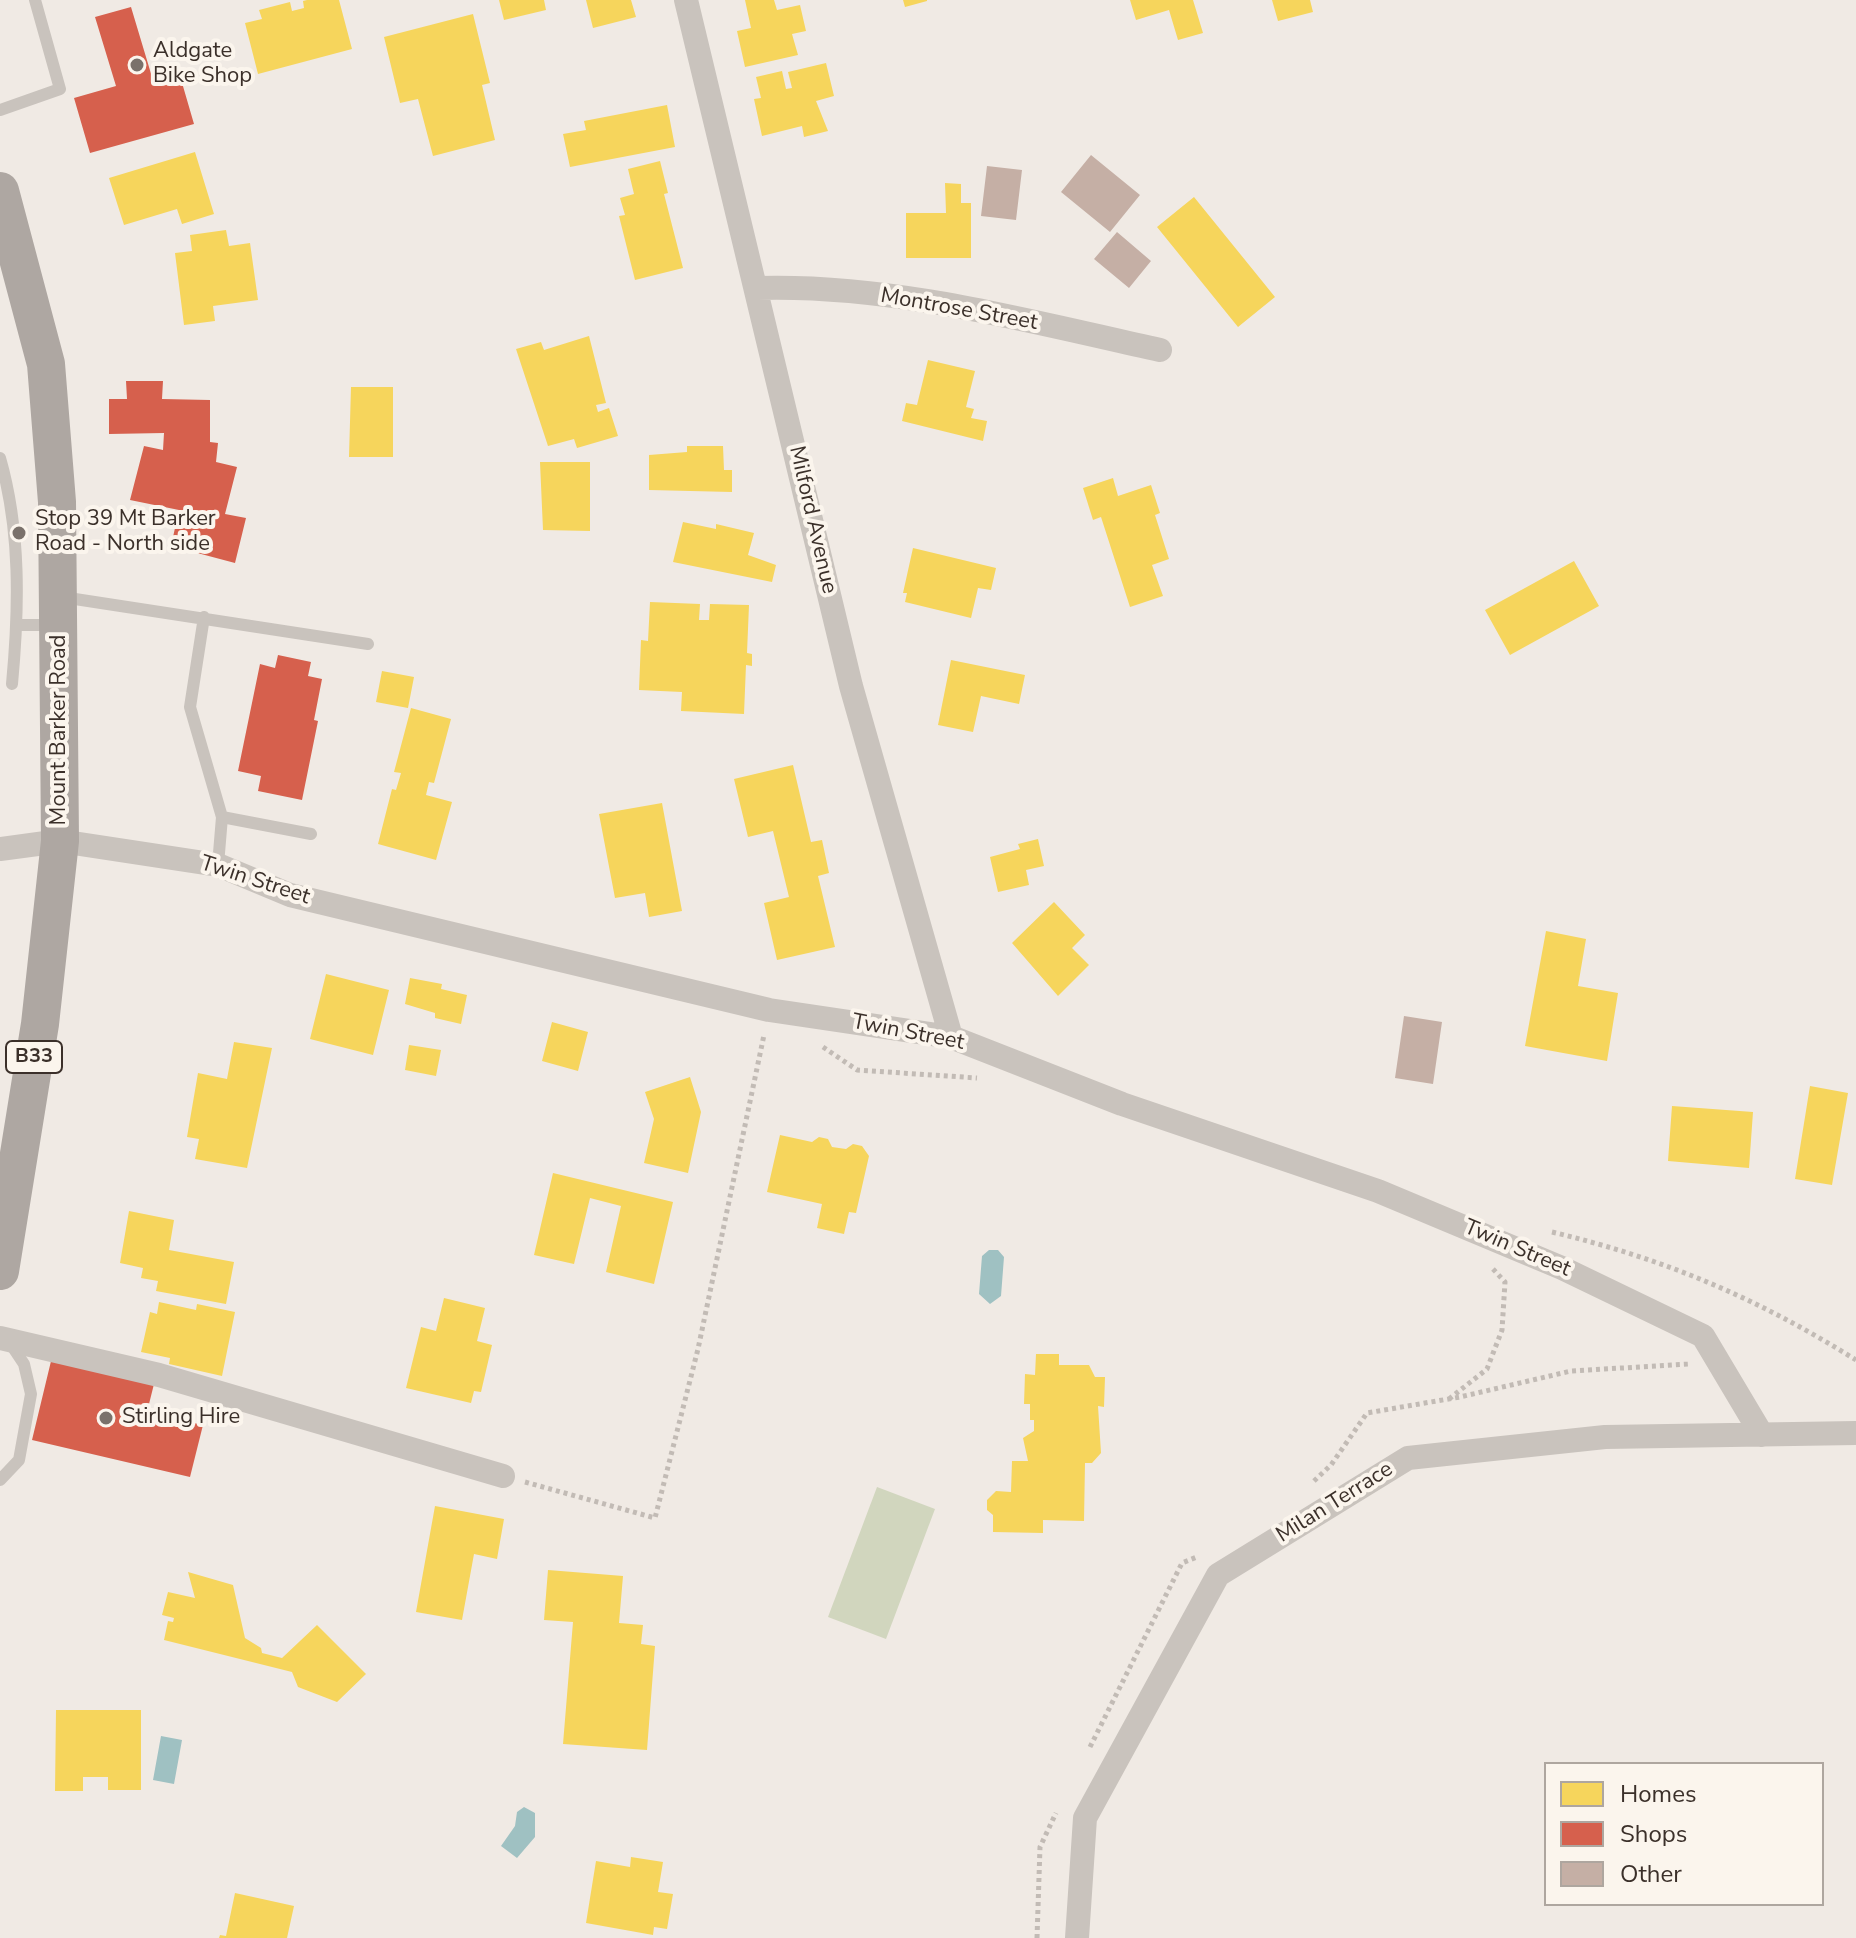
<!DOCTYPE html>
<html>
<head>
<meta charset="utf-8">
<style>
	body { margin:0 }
	#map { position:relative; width:1856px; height:1938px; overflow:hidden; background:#f0eae4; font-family:"Nunito Sans",sans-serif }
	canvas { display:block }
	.legend { position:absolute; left:1544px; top:1762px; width:280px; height:144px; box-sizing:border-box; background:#fbf5ed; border:2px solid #aea69f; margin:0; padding:10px 14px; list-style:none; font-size:24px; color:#3b302a }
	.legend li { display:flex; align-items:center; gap:16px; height:40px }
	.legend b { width:40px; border:2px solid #aea69f }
</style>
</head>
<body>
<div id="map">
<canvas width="1856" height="1938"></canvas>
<ul class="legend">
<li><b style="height:22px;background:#f6d55c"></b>Homes</li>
<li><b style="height:22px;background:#d6604d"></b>Shops</li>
<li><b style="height:22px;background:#c5afa5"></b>Other</li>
</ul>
</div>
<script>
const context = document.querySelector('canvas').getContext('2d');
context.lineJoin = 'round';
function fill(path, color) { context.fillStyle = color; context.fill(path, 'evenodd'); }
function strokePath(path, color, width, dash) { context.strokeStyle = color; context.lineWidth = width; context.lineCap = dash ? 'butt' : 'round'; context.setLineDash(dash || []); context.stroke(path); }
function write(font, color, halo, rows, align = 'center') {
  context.font = font + ' "Nunito Sans",sans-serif'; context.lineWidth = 8; context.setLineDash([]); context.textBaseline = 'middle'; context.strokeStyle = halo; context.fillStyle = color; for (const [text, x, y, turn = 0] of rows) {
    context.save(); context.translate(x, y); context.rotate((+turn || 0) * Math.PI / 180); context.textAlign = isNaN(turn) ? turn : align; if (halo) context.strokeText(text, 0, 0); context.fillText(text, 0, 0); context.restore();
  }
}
const green = new Path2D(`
	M877,1487L935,1509L886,1639L828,1617Z`);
const water = new Path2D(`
	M989,1250H998L1004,1257L1001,1296L990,1304L979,1294L982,1256Z
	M161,1736L182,1740L174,1784L153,1780Z
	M524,1807L535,1813V1837L517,1858L501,1846L515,1826L517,1812Z`);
const homes = new Path2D(`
	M339,0L352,49L258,74L245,23L262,19L259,10L290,2L292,11L304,8L303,1L307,0Z
	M499,0H544L546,10L504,20Z
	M586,0H631L636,17L593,28Z
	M745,0H774L777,10L800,5L806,31L792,34L798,55L745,67L737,31L751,28Z
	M903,0H927V1L905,7Z
	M1130,0H1193L1203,33L1178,40L1169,10L1136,20Z
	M1272,0H1310L1313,12L1278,21Z
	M473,14L490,83L482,85L495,140L433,156L418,99L400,103L384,37Z
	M826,63L834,96L816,101L828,131L804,137L802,126L762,136L754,99L761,98L756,77L782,71L786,89L792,88L788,72Z
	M667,105L675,147L570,167L563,134L586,130L584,121Z
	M195,152L214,214L182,224L177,209L124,225L109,178Z
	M660,161L668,193L664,194L683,268L635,280L619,216L625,215L620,198L634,194L628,169Z
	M945,183L961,184V203H971V258H906V213H946Z
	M1194,197L1275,297L1238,327L1157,227Z
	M226,230L229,246L250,243L258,300L213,306L215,321L184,325L175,253L192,251L190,235Z
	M589,336L606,403L596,405L598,412L609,408L618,436L577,448L574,439L548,446L516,349L541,342L544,350Z
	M928,360L975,371L966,407L974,409L971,418L987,421L983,441L902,421L906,403L917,405Z
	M351,387H393V457H349Z
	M687,446H723L724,470H732V492L649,490V455L687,452Z
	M540,462H590V531L543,530Z
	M1113,478L1118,496L1151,485L1160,513L1155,515L1169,559L1152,565L1163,596L1130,607L1101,517L1093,520L1083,488Z
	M683,522L716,529V524L754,533L748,555L776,565L772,582L673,562Z
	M913,548L996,568L991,590L978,588L971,618L905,602L907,593H903Z
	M1574,561L1599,606L1510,655L1485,610Z
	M650,602L700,604L699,620H709L710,604L749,605L747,653L752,654V666L746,665L744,714L681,711L682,692L639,690L641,640L648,641Z
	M951,660L1025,675L1019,704L981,696L973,732L938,725Z
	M382,671L414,677L408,708L376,702Z
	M411,708L451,719L434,783L429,782L426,795L452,802L436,860L378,844L392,789L396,790L401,773L394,772Z
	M793,765L811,842L822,840L829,873L818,876L835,947L777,960L764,903L789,897L773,831L748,837L734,779Z
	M662,803L682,911L649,917L645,893L615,898L599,814Z
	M1038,839L1044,866L1026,870L1029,885L998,892L990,857L1020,849L1018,844Z
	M1054,902L1085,935L1072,948L1089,965L1058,996L1012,943Z
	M1546,931L1586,939L1578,986L1618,993L1607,1061L1525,1046Z
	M326,974L389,990L373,1055L310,1039Z
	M410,978L442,984L441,989L467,995L461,1024L435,1018V1013L405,1004Z
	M552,1022L588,1032L578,1071L542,1061Z
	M234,1042L272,1048L247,1168L195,1159L199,1139L187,1137L198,1073L227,1079Z
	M409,1045L441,1050L436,1076L405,1070Z
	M690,1077L701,1112L688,1173L644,1163L654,1119L645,1092Z
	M1810,1086L1848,1093L1832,1185L1795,1179Z
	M1672,1106L1753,1112L1749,1168L1668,1161Z
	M780,1135L812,1142L819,1137L828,1139L832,1147L846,1149L853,1144L862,1146L869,1156L856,1213L849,1212L844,1234L817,1228L822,1204L767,1192Z
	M553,1173L673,1202L654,1284L606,1272L621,1206L590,1198L574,1264L534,1255Z
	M129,1211L174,1220L169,1250L234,1262L226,1304L156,1291L158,1281L141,1278L143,1268L120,1263Z
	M444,1298L485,1308L477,1341L492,1345L481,1392L474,1391L471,1403L406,1388L421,1327L436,1331Z
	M159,1302L196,1310L197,1304L235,1312L222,1376L169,1364L170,1358L141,1352L150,1312L157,1314Z
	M1036,1354H1059V1365H1089L1095,1377H1105L1104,1407L1098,1406L1101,1453L1092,1463H1085L1084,1521L1043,1520V1533L993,1532V1515L987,1510V1500L996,1491L1011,1492L1012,1461H1028L1023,1438L1034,1431V1420H1030V1404H1024L1025,1374L1035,1375Z
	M435,1506L504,1519L497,1559L474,1554L462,1620L416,1612Z
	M548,1570L623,1576L619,1623L643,1625L641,1644L655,1646L647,1750L563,1744L573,1622L544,1620Z
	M188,1572L233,1585L245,1638L261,1648L262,1653L282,1658L317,1625L366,1674L337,1702L298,1687L292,1672L164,1640L168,1621L173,1622L174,1618L162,1615L168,1592L195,1598Z
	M56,1710H141V1790H108V1777H83V1791H55Z
	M631,1857L663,1862L658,1892L673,1894L667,1929L654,1927L653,1935L586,1923L596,1861L630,1867Z
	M235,1893L294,1906L287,1938H219L220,1935L226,1936Z`);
const shops = new Path2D(`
	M131,7L152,77L178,69L194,124L90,153L74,98L116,86L95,17Z
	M126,381H163L162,399L210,400V442L218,443L216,462L237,467L225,514L246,518L235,563L171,546L179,510L130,500L144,446L163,450L164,433L109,434V399H127Z
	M278,655L311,662L308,676L322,679L314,720L318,721L302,800L258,791L261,776L238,771L260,664L275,668Z
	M52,1357L154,1384L147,1412L203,1425L190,1477L32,1440Z`);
const building = new Path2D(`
	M1091,155L1140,195L1110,232L1061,192Z
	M987,166L1022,170L1016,220L981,216Z
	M1117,232L1151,261L1129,288L1094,259Z
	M1404,1016L1442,1022L1433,1084L1395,1078Z`);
const path = new Path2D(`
	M823,1047L857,1070L977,1078
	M1552,1232C1665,1259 1757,1298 1856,1360
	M1449,1399L1487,1369L1502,1330L1505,1282L1493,1269
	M1314,1481L1331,1465L1367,1413L1460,1397L1571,1371L1690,1364
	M525,1482L655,1518L698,1349L764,1035
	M1090,1747L1182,1563L1197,1557
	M1037,1938L1040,1847L1056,1813`);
const service = new Path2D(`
	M0,110L60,89L35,0
	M0,458C21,531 19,609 12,684
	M62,597L368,644
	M204,617L190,707L222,817L311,834
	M17,625H52
	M218,865L222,817
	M0,1480L19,1460L31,1394L24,1364L10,1343`);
const minor = new Path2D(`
	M686,0L851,686L951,1037
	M757,288C893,284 1028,321 1160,350
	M0,849L60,841L218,865L290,895L769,1010L951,1037L1122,1104L1378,1191L1562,1268L1703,1336L1762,1435
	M0,1338L159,1375L503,1476
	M1077,1938L1085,1818L1218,1575L1408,1458L1605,1437L1856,1433`);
const primary = new Path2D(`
	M0,191L46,364L57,502L60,841L40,1024L0,1271`);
const markers = [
	[137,65,8,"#7a716b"],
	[19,533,8,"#7a716b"],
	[106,1418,8,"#7a716b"]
];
const shields = [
	[34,1057,56]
];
const shieldNames = [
	["B33",34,1057]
];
const poiNames = [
	["Aldgate",153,52],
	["Bike Shop",153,77],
	["Stop 39 Mt Barker",35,520],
	["Road - North side",35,545],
	["Stirling Hire",122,1418]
];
const streetNames = [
	["Montrose Street",959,310,10],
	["Milford Avenue",812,520,77],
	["Mount Barker Road",60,730,-90],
	["Twin Street",255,881,18],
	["Twin Street",908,1033,11],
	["Twin Street",1517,1249,23],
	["Milan Terrace",1335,1503,-32]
];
fill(green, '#d1d6be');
fill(water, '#9fc1c2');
fill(homes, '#f6d55c');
fill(shops, '#d6604d');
fill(building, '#c5afa5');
strokePath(path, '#c2bbb5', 5, [4, 4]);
strokePath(service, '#c9c3bd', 12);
strokePath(minor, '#c9c3bd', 24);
strokePath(primary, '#aea7a2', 38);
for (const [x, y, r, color] of markers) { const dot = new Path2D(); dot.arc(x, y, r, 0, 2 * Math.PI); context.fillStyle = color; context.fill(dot); strokePath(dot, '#fbf5ed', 3); }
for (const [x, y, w] of shields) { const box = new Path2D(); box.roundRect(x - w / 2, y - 16, w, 32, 6); context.fillStyle = '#fbf5ed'; context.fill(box); strokePath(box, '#3b302a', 2); }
write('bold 20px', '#3b302a', null, shieldNames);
write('22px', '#3b302a', '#fbf5ed', poiNames, 'left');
write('22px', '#3b302a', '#fbf5ed', streetNames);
</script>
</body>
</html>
